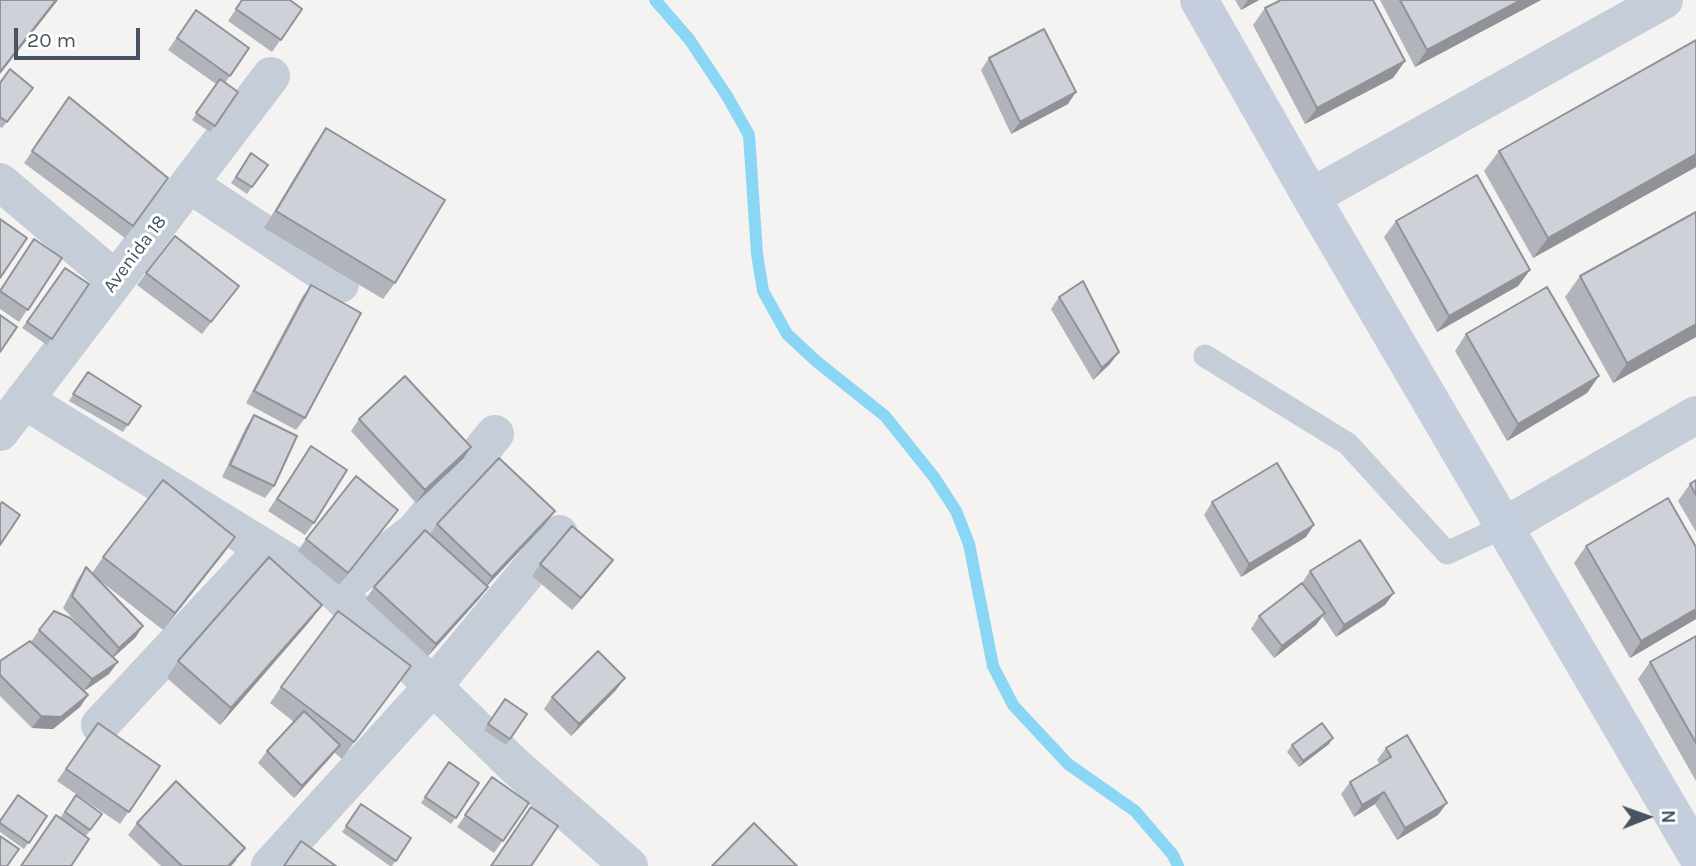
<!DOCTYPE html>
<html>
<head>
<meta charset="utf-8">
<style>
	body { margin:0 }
	#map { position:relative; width:1696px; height:866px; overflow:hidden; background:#f5f2f2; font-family:Karla,sans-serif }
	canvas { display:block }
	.north { position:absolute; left:1612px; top:782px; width:70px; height:70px; -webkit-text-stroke:5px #fff; paint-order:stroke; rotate:89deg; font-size:19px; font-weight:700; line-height:28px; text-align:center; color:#485462 }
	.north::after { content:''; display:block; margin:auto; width:24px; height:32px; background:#485462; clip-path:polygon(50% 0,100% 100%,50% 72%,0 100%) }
	.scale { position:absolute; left:14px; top:28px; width:126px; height:32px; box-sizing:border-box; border:4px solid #485462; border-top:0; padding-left:9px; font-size:21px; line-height:24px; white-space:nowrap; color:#485462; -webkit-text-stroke:5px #fff; paint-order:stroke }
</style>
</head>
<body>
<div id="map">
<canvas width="1696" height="866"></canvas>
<div class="north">N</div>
<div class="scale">20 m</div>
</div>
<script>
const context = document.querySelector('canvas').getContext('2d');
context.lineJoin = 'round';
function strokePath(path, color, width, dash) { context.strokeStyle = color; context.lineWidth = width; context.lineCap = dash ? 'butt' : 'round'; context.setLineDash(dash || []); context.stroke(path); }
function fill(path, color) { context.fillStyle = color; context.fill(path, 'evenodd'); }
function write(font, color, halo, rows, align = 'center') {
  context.font = font + ' Karla,sans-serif'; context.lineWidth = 6; context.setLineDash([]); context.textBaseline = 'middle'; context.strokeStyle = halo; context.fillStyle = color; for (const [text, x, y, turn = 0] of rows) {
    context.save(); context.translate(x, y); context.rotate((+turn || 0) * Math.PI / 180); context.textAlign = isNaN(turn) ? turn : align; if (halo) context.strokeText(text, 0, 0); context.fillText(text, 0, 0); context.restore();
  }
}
const stream = new Path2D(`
	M655,0L689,39L727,96L749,135L757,254L763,291L787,334L816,361L885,416L934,477L956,511L969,544L993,666L1013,705L1068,764L1135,811L1173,855L1178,866`);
const lane = new Path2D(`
	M1205,356L1348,444L1447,553L1503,527`);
const street = new Path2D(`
	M0,182L116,280
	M189,184L340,284
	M1311,197L1664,0
	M24,400L336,592L515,766L629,866
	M0,432L271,76
	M1503,527L1696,415
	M336,592L415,531L495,434
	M100,725L265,548
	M270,866L434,685L559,534`);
const secondary = new Path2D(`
	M1199,0L1311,197L1696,854`);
const wall = new Path2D(`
	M242,0L302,9L272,52L228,21Z
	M1235,0H1259L1241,10Z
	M1380,0H1541L1415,67Z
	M1265,8L1405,61L1393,78L1305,124L1253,25Z
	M196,10L249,48L225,83L238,92L210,132L192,120L216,84L168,50Z
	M1696,40V167L1533,258L1484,171L1499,151Z
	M989,58L1068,104L1011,134L981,70Z
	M0,83L33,88L2,128L0,127Z
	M69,97L168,178L125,238L24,163Z
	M326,128L395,283L383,299L264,228L314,145Z
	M251,153L268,165L247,194L231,183Z
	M1396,221L1530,270L1518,286L1437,332L1384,237Z
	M62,258L19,322L0,309V290Z
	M65,268L89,284L47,345L22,328Z
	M146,273L239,286L202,334L137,285Z
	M1580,276L1696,337L1613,383L1565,297Z
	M311,285L305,418L296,430L246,403L302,297Z
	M1059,297L1110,364L1093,380L1051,309Z
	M1466,334L1599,376L1587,393L1507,441L1455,351Z
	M88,372L141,406L123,432L69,401Z
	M254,415L274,486L265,498L222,477L246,427Z
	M359,419L471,447L463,459L416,503L351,431Z
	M311,446L314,523L305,535L268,511Z
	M1696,480V532L1678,501L1690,484Z
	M1212,502L1306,537L1241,577L1204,515Z
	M389,522L339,585L298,551L306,539Z
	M546,523L487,586L488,587L479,599L428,656L366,599L374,587L430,534L437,524Z
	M235,537L224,553L163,630L94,576L143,626L135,638L113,658L109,674L84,691L88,695L80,707L53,729L32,728L0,696V661L31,642L39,630L87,634L63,608L78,579L86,567L92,573L103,557Z
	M1586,546L1696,547V619L1630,658L1574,563Z
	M613,560L604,572L572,610L532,576L540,564Z
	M1310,571L1385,605L1336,637L1322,616L1316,625L1274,658L1251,629L1259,616L1302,583Z
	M322,605L310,621L220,725L167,678L178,661Z
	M1696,636V781L1638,679L1650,662Z
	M399,682L342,759L334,752L294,798L258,763L267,751L294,722L270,703L281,687Z
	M616,690L571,736L544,709L552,697Z
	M505,699L527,714L506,745L484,730Z
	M98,723L160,766L120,824L57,781Z
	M1329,744L1299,767L1287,752L1292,745Z
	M1386,748L1438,815L1397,840L1375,804L1354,817L1341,794L1350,782L1380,764L1377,760Z
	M449,762L479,783L451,824L421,803Z
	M492,777L529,803L494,853L457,827Z
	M76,795L102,814L86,836L60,818Z
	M361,804L411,838L392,866H390L342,832Z
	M47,816L24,849L0,832V821Z
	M137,823L237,860L231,866H161L128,835Z`);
const shadedWall = new Path2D(`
	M56,0H58L0,74V72Z
	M1248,0H1259L1241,10Z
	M1521,0H1541L1415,67L1427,50Z
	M1405,61L1393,78L1305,124L1317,108Z
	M1076,92L1068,104L1011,134L1020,122Z
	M1696,154V167L1533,258L1548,238Z
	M1530,270L1518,286L1437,332L1449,316Z
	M1696,324V337L1613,383L1627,363Z
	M1119,352L1110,364L1093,380L1102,368Z
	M1599,376L1587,393L1507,441L1518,424Z
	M471,447L463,459L416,503L425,490Z
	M398,510L389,522L339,585L348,573Z
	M555,511L546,523L484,589L492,577Z
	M1314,525L1306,537L1241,577L1249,564Z
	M235,537L224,553L163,630L175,613Z
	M613,560L604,572L572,610L581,598Z
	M488,587L479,599L428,656L436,644Z
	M1394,593L1385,605L1336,637L1344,625Z
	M322,605L310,621L220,725L231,708Z
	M1696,609V619L1630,658L1641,641Z
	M1325,613L1316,625L1274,658L1282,646Z
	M143,626L135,638L110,660L119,648Z
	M118,662L109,674L84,691L92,679Z
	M625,678L616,690L571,736L579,724Z
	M88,695L80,707L53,729L32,728L41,716Z
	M1333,738L1329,744L1299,767L1303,761Z
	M340,745L331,757L294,798L302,786Z
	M1384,792L1375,804L1354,817L1362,805Z
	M1447,803L1438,815L1397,840L1405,828Z
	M245,848L231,866H228Z`);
const building = new Path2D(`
	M0,0H56L0,72Z
	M242,0H290L302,9L281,40L236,9Z
	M1281,0H1373L1405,61L1317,108L1265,8Z
	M1400,0H1521L1427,50Z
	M196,10L249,48L230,76L177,38Z
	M1044,29L1076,92L1020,122L989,58Z
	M1696,40V154L1548,238L1499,151Z
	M10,69L33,88L7,122L0,117V83Z
	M220,79L238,92L215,126L196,113Z
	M69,97L168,178L133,226L32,151Z
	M326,128L445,200L395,283L276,211Z
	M251,153L268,165L252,187L236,177Z
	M1477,175L1530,270L1449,316L1396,221Z
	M1696,212V324L1627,363L1580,276Z
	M0,219L27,238L0,278Z
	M175,236L239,286L211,322L146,273Z
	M34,239L62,258L28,310L0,291Z
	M65,268L89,284L52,339L27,322Z
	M1083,281L1119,352L1102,368L1059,297Z
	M311,285L361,313L305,418L254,391Z
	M1547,287L1599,376L1518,424L1466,334Z
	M0,315L17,327L0,352Z
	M88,372L141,406L128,425L73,394Z
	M405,376L471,447L425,490L359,419Z
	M254,415L297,436L274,486L230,465Z
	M311,446L347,470L314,523L277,499Z
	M499,458L555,511L492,577L437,524Z
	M1277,463L1314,525L1249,564L1212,502Z
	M356,476L398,510L348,573L306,539Z
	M163,480L235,537L175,613L103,557Z
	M1696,480V495L1690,484Z
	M1668,498L1696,547V609L1641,641L1586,546Z
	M2,502L20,515L0,545V505Z
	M572,526L613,560L581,598L540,564Z
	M425,530L488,587L436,644L374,587Z
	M1360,540L1394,593L1344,625L1310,571Z
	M269,557L322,605L231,708L178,661Z
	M86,567L143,626L119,648L72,596Z
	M1302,583L1325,613L1282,646L1259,616Z
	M54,611L70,618L118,662L92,679L39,630Z
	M338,611L411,666L354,742L281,687Z
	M1696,636V743L1650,662Z
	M30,641L88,695L61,717L41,716L0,675V661Z
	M598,651L625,678L579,724L552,697Z
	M505,699L527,714L510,739L488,724Z
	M304,711L340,745L302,786L267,751Z
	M98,723L160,766L129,812L66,769Z
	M1322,723L1333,738L1303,761L1292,745Z
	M1407,735L1447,803L1405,828L1384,792L1362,805L1350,782L1391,757L1386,748Z
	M449,762L479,783L456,818L425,797Z
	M492,777L529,803L503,841L465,815Z
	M176,781L245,848L228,866H182L137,823Z
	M18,795L47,816L29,843L0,823V821Z
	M76,795L102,814L90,830L65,812Z
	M361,804L411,838L396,861L346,826Z
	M531,807L558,826L531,866H491Z
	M56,815L89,839L71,866H21Z
	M754,823L797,866H712Z
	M0,836L19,849L7,866H0Z
	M301,841L336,866H284Z`);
const streetNames = [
	["Avenida 18",135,254,-53]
];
strokePath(stream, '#89d7f4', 12);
strokePath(lane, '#c5cdd8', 23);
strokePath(street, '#c5cdd8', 38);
strokePath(secondary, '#c4cedc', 38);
fill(wall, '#b1b4ba');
fill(shadedWall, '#909297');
fill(building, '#ced1d8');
strokePath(building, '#909297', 2);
write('19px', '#485462', '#fff', streetNames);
</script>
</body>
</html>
